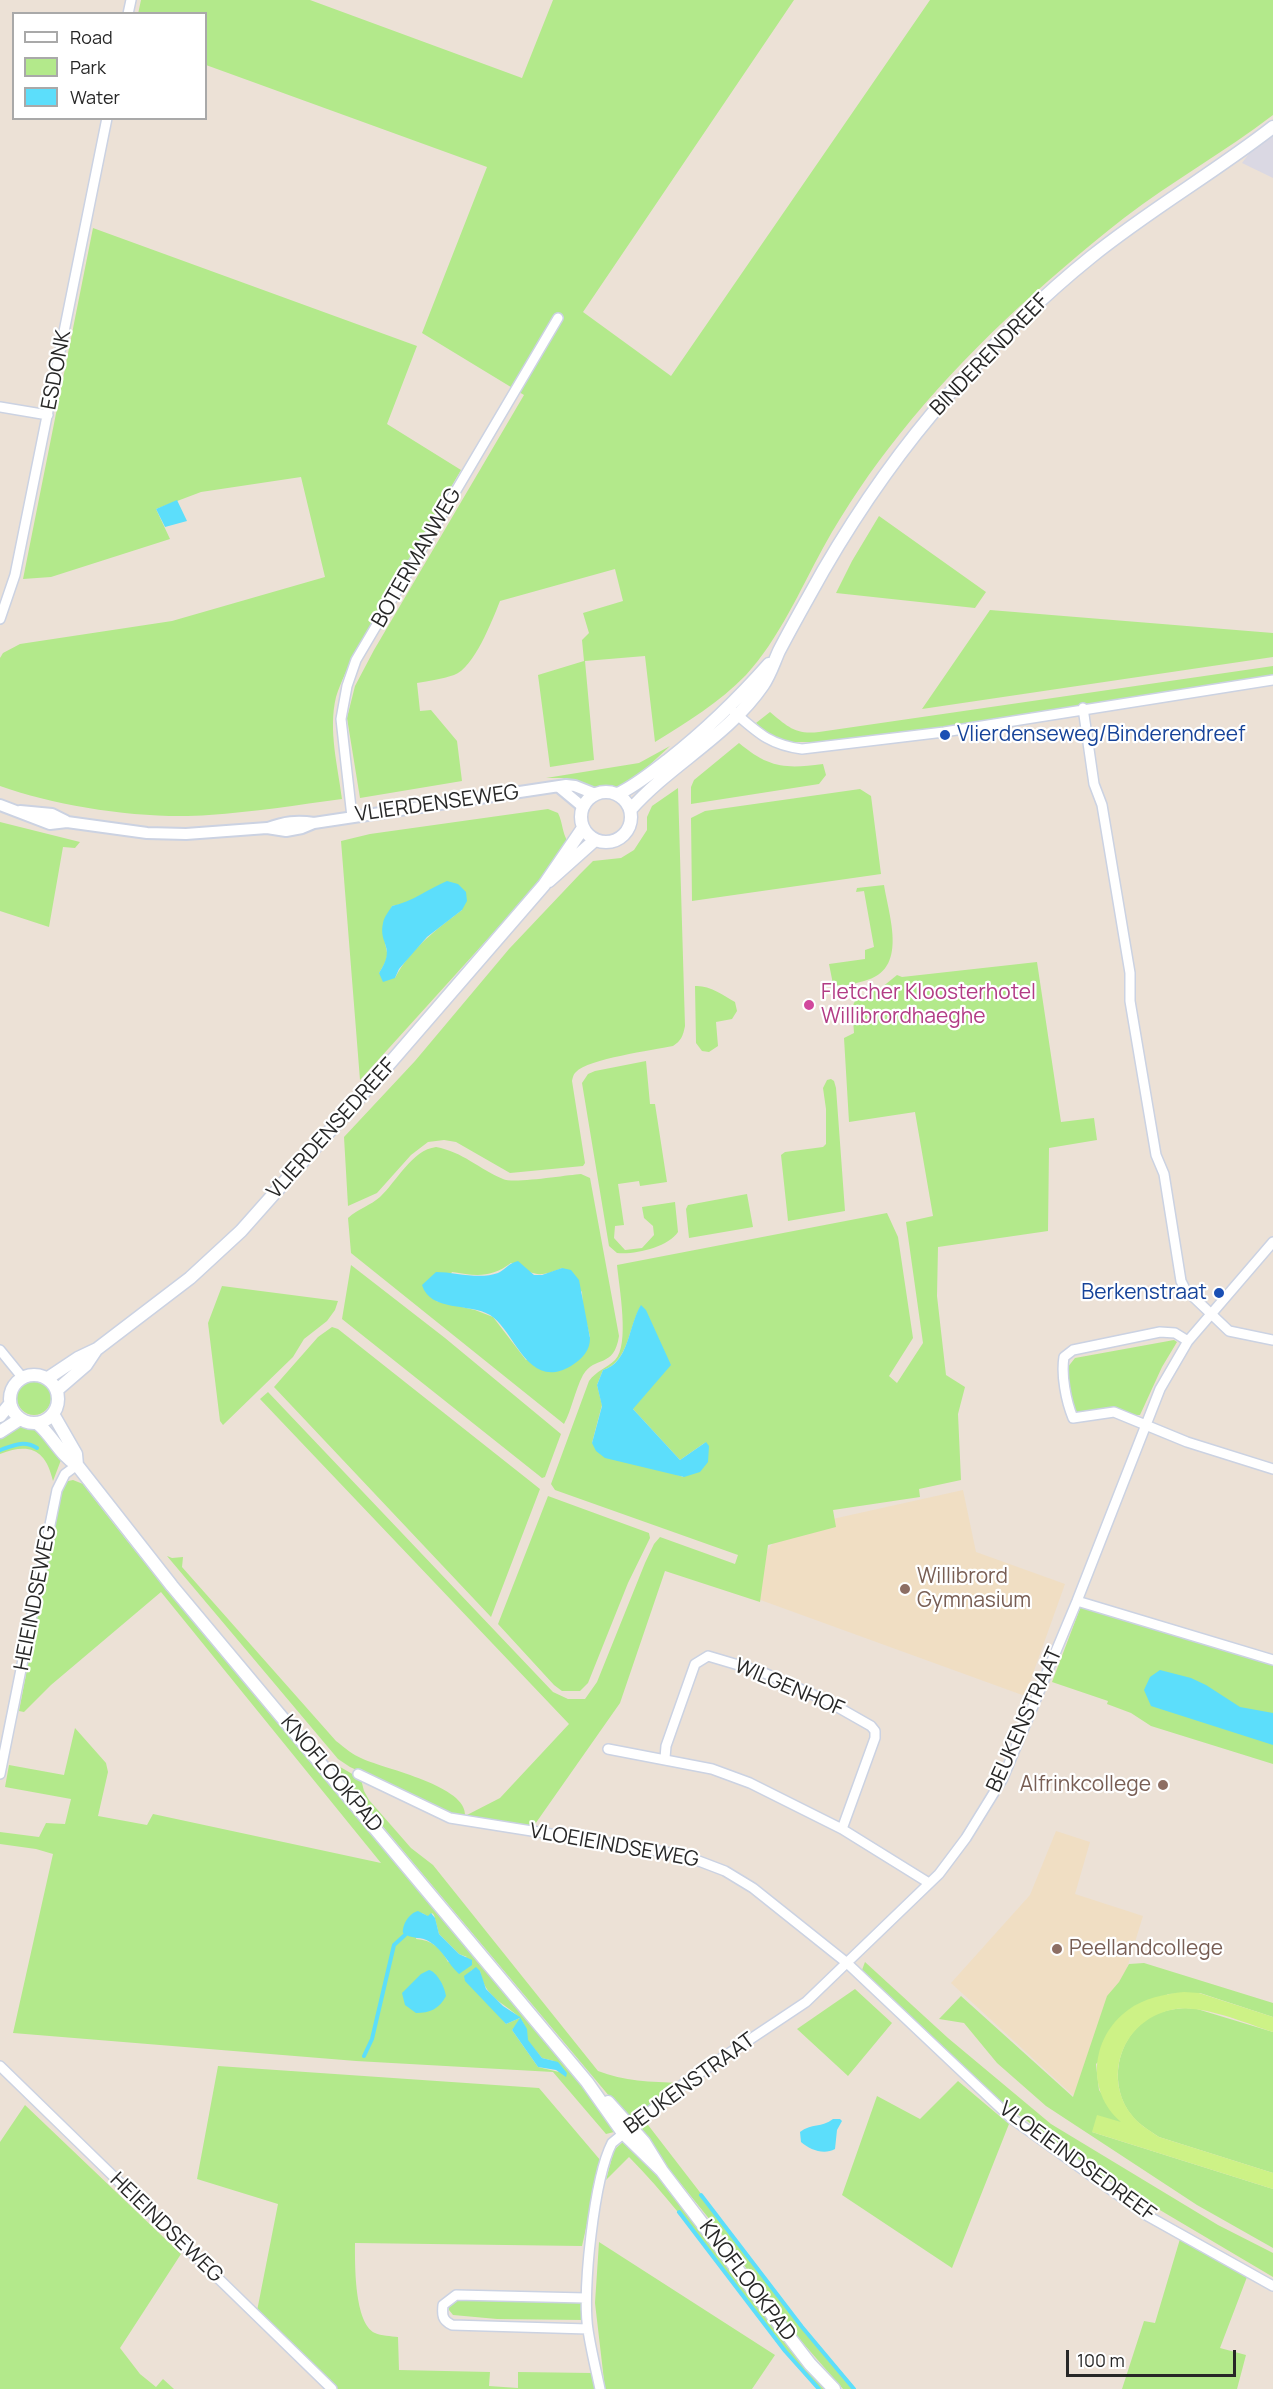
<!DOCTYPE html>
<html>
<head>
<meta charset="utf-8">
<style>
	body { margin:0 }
	#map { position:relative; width:1273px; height:2389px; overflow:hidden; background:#ece1d6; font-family:Manrope,sans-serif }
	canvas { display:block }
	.legend { position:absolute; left:12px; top:12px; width:195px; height:108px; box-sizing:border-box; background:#fff; border:2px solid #a9a9a9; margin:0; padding:8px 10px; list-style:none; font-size:18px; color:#272727 }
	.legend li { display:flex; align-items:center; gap:12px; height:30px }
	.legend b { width:30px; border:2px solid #a9a9a9 }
	.scale { position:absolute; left:1066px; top:2350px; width:170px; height:27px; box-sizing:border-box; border:3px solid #272727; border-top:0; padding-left:8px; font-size:18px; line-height:21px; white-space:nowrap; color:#272727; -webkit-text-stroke:4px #fff; paint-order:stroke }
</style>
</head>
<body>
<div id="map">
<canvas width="1273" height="2389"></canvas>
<ul class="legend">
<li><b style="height:8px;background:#fff"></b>Road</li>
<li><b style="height:16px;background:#b3e98b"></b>Park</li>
<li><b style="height:16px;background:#5cdefb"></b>Water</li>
</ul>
<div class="scale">100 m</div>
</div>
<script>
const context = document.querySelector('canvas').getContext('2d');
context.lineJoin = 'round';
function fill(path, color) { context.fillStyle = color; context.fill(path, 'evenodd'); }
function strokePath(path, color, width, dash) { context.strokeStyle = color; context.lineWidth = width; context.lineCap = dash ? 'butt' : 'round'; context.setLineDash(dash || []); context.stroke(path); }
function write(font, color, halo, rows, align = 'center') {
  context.font = font + ' Manrope,sans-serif'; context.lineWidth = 4.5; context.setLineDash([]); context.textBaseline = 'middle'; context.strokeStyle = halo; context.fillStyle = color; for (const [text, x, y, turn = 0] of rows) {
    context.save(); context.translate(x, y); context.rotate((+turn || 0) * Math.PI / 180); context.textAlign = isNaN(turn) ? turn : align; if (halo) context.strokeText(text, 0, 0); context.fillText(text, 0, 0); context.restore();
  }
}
const industrial = new Path2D(`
	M1273,121V178L1242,163Z`);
const education = new Path2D(`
	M963,1490L976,1552L1065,1584L1025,1696L744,1594L755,1566L783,1530Z
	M1056,1831L1090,1842L1075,1894L1143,1916L1123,1981L1078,2100L951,1983L1030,1895Z`);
const green = new Path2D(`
	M141,0H310L522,78L553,0H794L583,312L671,376L930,0H1273V115C1225,152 1172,181 1124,218C1043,282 964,353 899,435C871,470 845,508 823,548C800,590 779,639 746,675C720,702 686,723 655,742L645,656L585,661L594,760L550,767L538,675L584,661L582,640L589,633L583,613L623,601L615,569L500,601C492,621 474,668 454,675C442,679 429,681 417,683L420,711L431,710L457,741L462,781L360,798L347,718L355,686L374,650L524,395L422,333L487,167L206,65V14H138Z
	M93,228L417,346L387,424L461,470L356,650C349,666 341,681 336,697C328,730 338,767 342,799C298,805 253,812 209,815C146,820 59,807 0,786V658L3,653L20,644L172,621L325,577L301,477L201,492L156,509L170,539L51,577L23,579Z
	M879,516L986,592L975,608L836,593L852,561Z
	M990,610L1273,633V657L922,709Z
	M1273,666V676L930,729L824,742H787L767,733L756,723L770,712C787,726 795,735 819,732Z
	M739,743C769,768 785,769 823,764L826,775L819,784L691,804V787L694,780Z
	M670,746L629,784L615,787L606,786L594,788L562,778H546L639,763Z
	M678,788L685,1026C683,1036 681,1041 673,1046C653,1050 588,1059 576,1072C573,1075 573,1077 572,1081L585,1163L583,1166L510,1173L456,1142L444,1140L428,1142L411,1155L377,1193L348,1206L344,1137L415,1061L509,949L580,874L593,861L621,858L634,850L647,830V817L652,806Z
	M860,789L871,796L881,874L692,901L691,818L705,811Z
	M548,809L558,813C563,823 562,833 568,842L542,879L360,1080L341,841L370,834ZM417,897L462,910C437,929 410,949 395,978L379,973C392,953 386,955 384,935C383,926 389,914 392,906L407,903Z
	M0,822L80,842L75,848L63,847L49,927L0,911Z
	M884,885C889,917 909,970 864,981C853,984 843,988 833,984L829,964L865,959V950L874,947L864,891L856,892L857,888Z
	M1037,962L1061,1122L1094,1118L1097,1140L1049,1148L1048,1231L938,1247L937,1296L946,1375L965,1387L958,1414L961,1480L919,1489L920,1497L833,1510L836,1527L768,1545L760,1602L665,1571L620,1703L533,1827L450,1813L350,1767L338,1759L167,1556L172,1558L183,1557L182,1567L336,1741C345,1748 353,1755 363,1759C385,1769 468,1786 465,1816L500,1798L569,1724L260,1399L268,1392L553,1692L568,1699H585L597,1682L645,1563L654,1544L660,1537L735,1564L738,1555L555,1490L551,1484L589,1381C596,1371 607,1368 615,1360C630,1345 619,1287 617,1265L887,1213L898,1237L913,1338L889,1376L897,1383L923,1343L906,1222L933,1216L915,1112L849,1122L844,1038L854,1033L852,1007L855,1001L858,997L881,988L897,975L902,977ZM641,1306L633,1409L680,1460L706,1442L683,1477L592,1443L602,1405L597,1385L603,1370C629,1362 628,1327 641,1306Z
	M695,986C709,985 723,995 735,1002L737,1011L732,1019L716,1022L718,1046L709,1052L702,1051L696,1043Z
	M646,1061L650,1104H655L667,1182L640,1186L639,1181L618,1184L624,1225L615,1226L614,1238L625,1250L642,1248L654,1235L653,1226L644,1218L642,1207L675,1202L678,1232C668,1247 635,1255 617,1253L609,1246L582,1083L588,1074L595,1071Z
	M831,1079L834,1081L836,1088L845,1211L788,1221L781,1155L785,1152L823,1147L826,1144V1109L823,1088L827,1080Z
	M436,1147C463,1152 479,1169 503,1179C513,1184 567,1175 581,1174L590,1178L619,1336C614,1369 595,1355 583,1375C575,1390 572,1409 564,1424L351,1253L348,1218C358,1209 371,1205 380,1197C397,1181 412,1150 436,1147ZM511,1263C534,1274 537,1279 562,1268L582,1292L583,1308L590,1337L526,1360L493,1317L475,1310L436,1301L452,1272C476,1276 491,1278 511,1263Z
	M747,1194L753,1227L689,1238L686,1209L688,1205Z
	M351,1265L445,1338L561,1434L545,1477L542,1478L342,1319Z
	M222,1286L338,1301L335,1310L327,1321L304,1339L293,1357L223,1425L220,1421L208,1323Z
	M332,1327L338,1329L540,1489L491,1617L274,1387L318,1337Z
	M1174,1340L1177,1342L1162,1367L1140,1415L1077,1414L1074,1411L1067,1368L1075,1358Z
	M17 1398a17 17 0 1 1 34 0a17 17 0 1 1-34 0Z
	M16,1426L37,1430L61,1460L53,1481C46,1450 30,1442 0,1454V1437Z
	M73,1480L83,1484C140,1560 203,1632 264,1705C383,1846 504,1985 618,2131L606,2134L553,2072L356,2061L13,2033L53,1854L36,1849L0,1844V1832L39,1837L46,1823L65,1824L71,1799L5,1787L9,1765L64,1775L75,1728L106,1763L108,1772L98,1816L147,1825L153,1814L381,1863L161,1592L51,1685L24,1712L19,1711L62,1488L64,1482ZM422,1913L429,1917L432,1913L434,1915L439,1934L459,1954L467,1957L448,1962C441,1948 432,1940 416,1939ZM472,1970L480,1971C487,2011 528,2004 527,2040L542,2058L554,2061L559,2072L538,2067L512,2030L520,2021V2018L506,2024L469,1973Z
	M548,1496L649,1533L650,1538L628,1583L588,1683L580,1691H562L554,1685L498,1624Z
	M1081,1606L1273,1663V1764L1151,1726L1131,1713L1107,1704L1108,1701L1052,1682Z
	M335,1764L361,1779L364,1791L369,1800L411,1848L433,1865L598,2071C623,2081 652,2082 679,2083L631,2122L332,1766Z
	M865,1962L948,2038L1051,2124L1218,2225L1273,2253V2277L1094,2171L995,2097L866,1981L862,1970Z
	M1144,1963L1273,2003V2017L1200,1993L1168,1994L1096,2064L1099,2090L1123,2123L1092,2132L1273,2189V2248L1197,2205L1046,2106L997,2063L964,2023L939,2019L961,1996L1073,2097L1107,1996L1119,1982L1129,1964Z
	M855,1989L892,2023L848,2076L797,2029Z
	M1185,2008L1197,2009L1273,2032V2173L1159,2137C1150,2131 1140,2125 1133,2117C1107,2087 1116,2038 1149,2018C1160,2011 1172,2009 1185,2008Z
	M218,2066L539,2088L601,2161L582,2246L355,2243C355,2263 354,2323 375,2333C381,2336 391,2336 398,2337L399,2370L490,2372L489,2386L518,2388V2372L592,2373L596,2389H336L257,2311L278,2204L197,2179Z
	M958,2081L1009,2124L952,2268L842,2195L877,2096L920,2119Z
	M25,2105L181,2254L120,2348L140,2374L156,2387L163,2379L174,2389H0V2142Z
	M645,2121L803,2326L856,2389H843L782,2319L727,2241L636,2128Z
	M625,2140L667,2187L827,2389H817C750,2315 699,2228 629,2157L606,2180L614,2150Z
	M1180,2239L1247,2277L1220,2348L1246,2355L1237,2389H1122L1144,2321L1155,2323Z
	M599,2242L775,2355L752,2389H605L595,2303Z
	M454,2297L583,2303L585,2320L497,2319L453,2315L449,2310V2300Z`);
const pitch = new Path2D(`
	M1184,1992L1199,1993L1273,2017V2032C1244,2023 1201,2003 1171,2010C1124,2020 1102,2075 1131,2114C1138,2124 1149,2130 1159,2137L1273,2173V2189L1092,2132L1097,2115L1121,2122C1086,2092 1090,2038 1128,2010C1144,1998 1165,1994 1184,1992Z`);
const water = new Path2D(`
	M177,500L187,521L165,527L156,509Z
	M447,881L458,884L466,892L467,901L462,910L427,937L399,969L395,978L383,982L379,973C397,946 378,945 383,923C384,917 389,911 392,906C412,902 428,889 447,881Z
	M518,1261L534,1275H542L562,1268L571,1270L579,1280L590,1338C590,1351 582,1359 571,1366C527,1392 515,1330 490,1315C470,1303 430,1312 422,1285L436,1272C455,1272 479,1280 498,1273C506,1269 509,1263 518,1261Z
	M641,1305L646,1310L671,1365L633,1409L680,1460L706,1442L709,1446L708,1462L700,1472L684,1477L605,1458L596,1451L592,1443L602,1406L597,1385L603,1370C629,1363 628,1326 641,1305Z
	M1160,1670L1191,1678L1206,1685L1240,1707L1273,1713V1745L1151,1706L1144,1690L1150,1677Z
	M418,1911L428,1916L431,1913L435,1918L439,1934L459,1954L472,1960V1965L459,1974C448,1964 443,1950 430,1942C422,1936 412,1940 403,1933C402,1925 409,1913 418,1911Z
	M476,1967L480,1971L486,1989L503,2006L520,2017L527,2029L528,2040L542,2058L558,2062L567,2073L566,2077L556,2070L538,2067L512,2030L520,2018L506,2024L465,1981L464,1976Z
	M429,1970C437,1972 445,1987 446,1996C439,2009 430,2013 416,2013L405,2005L402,1993L421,1974Z
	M833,2119H840L842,2121L837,2130L835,2149C824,2155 810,2150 801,2142L800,2132C811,2123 822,2128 833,2119Z`);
const stream = new Path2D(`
	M0,1450C14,1445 24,1440 37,1448
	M364,2056L372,2039L394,1945L405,1935
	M701,2195L802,2327L854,2389
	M679,2212L785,2351L819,2389`);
const minor = new Path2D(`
	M128,14L131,0
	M0,407L48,415
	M0,619L15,575L107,118
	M1083,708L1094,784L1102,805L1130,973V1001L1156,1155L1164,1174L1181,1281L1185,1289L1229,1331L1273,1340
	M734,712C758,733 770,745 802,749L944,732L1273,680
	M352,817L341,719L347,686L356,660L558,318
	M1188,1341L1175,1333L1160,1332L1073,1350L1064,1357C1061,1375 1066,1401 1073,1418L1114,1412L1187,1442L1273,1469
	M0,1350L22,1377
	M1077,1601L1273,1660
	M608,1749L712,1769L750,1783L842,1829L929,1883
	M665,1758L666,1746L695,1664L708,1656L762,1672L827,1701L871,1726L875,1731V1738L842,1829
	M0,1774L57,1490L65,1474L77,1465
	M358,1774L450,1818L683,1855L725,1871L753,1888L847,1963L1011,2118L1146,2215L1273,2286
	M0,2066L332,2389
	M586,2298L456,2295L443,2305C442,2315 442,2320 452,2325L588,2329
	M600,2389C596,2370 591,2350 588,2330C582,2291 594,2178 612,2143L686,2082L806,2002L939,1874L966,1838L1003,1778L1077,1601L1160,1389L1188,1341L1273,1242`);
const tertiary = new Path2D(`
	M559,787L583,807
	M0,805L50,824L67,822L147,833L186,834L267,828L286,831L302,828L314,823L566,785L575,786L595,794
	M20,811L52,814L66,821
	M268,828C284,822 297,820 314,823`);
const secondary = new Path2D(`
	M581 817a25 25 0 1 1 50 0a25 25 0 1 1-50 0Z
	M618,794C637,785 652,772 668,760C705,731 738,699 769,664
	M631,809C671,764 728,736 763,685C770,675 774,662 779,651C793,624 808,598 823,571C859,509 902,447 950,393C993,345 1040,298 1091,257C1149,210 1214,173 1273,127
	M549,881L595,840
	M10 1399a24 24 0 1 1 48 0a24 24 0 1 1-48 0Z
	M48,1378L78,1358L97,1349L190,1278L241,1231L390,1063L544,885L583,828
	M57,1390L86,1365L96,1350
	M53,1414L76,1454L77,1465
	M0,1416L10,1404
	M37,1423C52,1435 60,1455 77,1465L172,1586L587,2082L623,2133L662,2171
	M0,1432L20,1419
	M608,2102L644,2142L662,2171L770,2312L810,2364L834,2389`);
const markers = [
	[945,735,6,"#1a4fb4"],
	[809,1005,6,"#d1479c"],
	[1219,1293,6,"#1a4fb4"],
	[905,1589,6,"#8d6e63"],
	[1163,1785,6,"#8d6e63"],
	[1057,1949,6,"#8d6e63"]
];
const streetNames = [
	["BINDERENDREEF",990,355,-46],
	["ESDONK",57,370,-79],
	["BOTERMANWEG",417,558,-60],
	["VLIERDENSEWEG",437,804,-8],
	["VLIERDENSEDREEF",332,1129,-48],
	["HEIEINDSEWEG",36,1598,-79],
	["WILGENHOF",789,1688,23],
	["BEUKENSTRAAT",1025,1720,-66],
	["KNOFLOOKPAD",331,1774,50],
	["VLOEIEINDSEWEG",614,1846,10],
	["BEUKENSTRAAT",690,2084,-36],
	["VLOEIEINDSEDREEF",1077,2162,36],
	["HEIEINDSEWEG",166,2228,44],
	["KNOFLOOKPAD",747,2281,53]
];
const transitNames = [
	["Vlierdenseweg/Binderendreef",957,735],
	["Berkenstraat",1207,1293,"right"]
];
const hotelNames = [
	["Fletcher Kloosterhotel",821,993],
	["Willibrordhaeghe",821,1017]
];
const educationNames = [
	["Willibrord",917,1577],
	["Gymnasium",917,1601],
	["Alfrinkcollege",1151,1785,"right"],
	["Peellandcollege",1069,1949]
];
fill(industrial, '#dad8e3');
fill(education, '#f0dec3');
fill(green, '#b3e98b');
fill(pitch, '#cdf286');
fill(water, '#5cdefb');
strokePath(stream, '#5cdefb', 4);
strokePath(minor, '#cbd2e2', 12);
strokePath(tertiary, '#cbd2e2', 14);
strokePath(secondary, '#cbd2e2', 15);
strokePath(minor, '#fff', 9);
strokePath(tertiary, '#fff', 10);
strokePath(secondary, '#fff', 12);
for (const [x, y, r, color] of markers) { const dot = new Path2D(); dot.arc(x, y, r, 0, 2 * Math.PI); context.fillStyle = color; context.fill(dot); strokePath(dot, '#fff', 2); }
write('21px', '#272727', '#fff', streetNames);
write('21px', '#164399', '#fff', transitNames, 'left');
write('21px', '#b23c85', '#fff', hotelNames, 'left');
write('21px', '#785e54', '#fff', educationNames, 'left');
</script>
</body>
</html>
